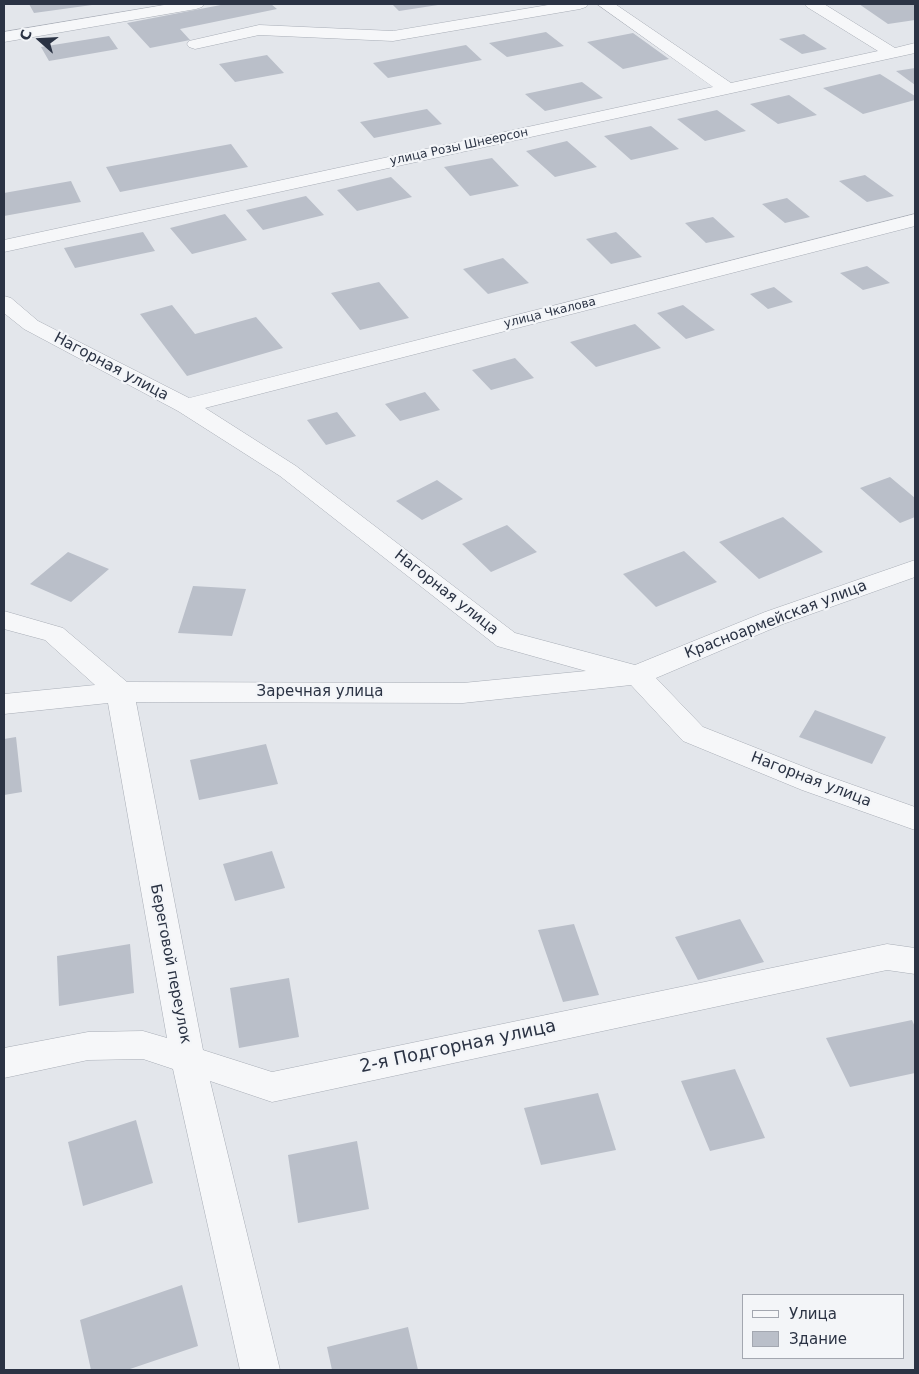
<!DOCTYPE html>
<html>
<head>
<meta charset="utf-8">
<style>
	body { margin:0 }
	#map { position:relative; width:919px; height:1374px; overflow:hidden; background:#e3e6eb; font-family:"DejaVu Sans",sans-serif }
	canvas { display:block }
	.frame { position:absolute; inset:0; border:5px solid #2b3344; pointer-events:none }
	.legend { position:absolute; left:742px; top:1294px; width:162px; height:65px; box-sizing:border-box; background:#f3f5f8; border:1px solid #a3a7b0; margin:0; padding:6px 9px; list-style:none; font-size:15px; color:#2b3344 }
	.legend li { display:flex; align-items:center; gap:10px; height:25px }
	.legend b { width:25px; border:1px solid #a3a7b0 }
	.north { position:absolute; left:15px; top:15px; width:50px; height:50px; -webkit-text-stroke:4px #f3f5f8; paint-order:stroke; rotate:289deg; font-size:14px; font-weight:700; line-height:20px; text-align:center; color:#2b3344 }
	.north::after { content:''; display:block; margin:auto; width:18px; height:22px; background:#2b3344; clip-path:polygon(50% 0,100% 100%,50% 72%,0 100%) }
</style>
</head>
<body>
<div id="map">
<canvas width="919" height="1374"></canvas>
<div class="frame"></div>
<ul class="legend">
<li><b style="height:6px;background:#f6f7f9"></b>Улица</li>
<li><b style="height:14px;background:#babfc9"></b>Здание</li>
</ul>
<div class="north">С</div>
</div>
<script>
const context = document.querySelector('canvas').getContext('2d');
context.lineJoin = 'round';
function fill(path, color) { context.fillStyle = color; context.fill(path, 'evenodd'); }
function strokePath(path, color, width, dash) { context.strokeStyle = color; context.lineWidth = width; context.lineCap = dash ? 'butt' : 'round'; context.setLineDash(dash || []); context.stroke(path); }
function write(font, color, halo, rows, align = 'center') {
  context.font = font + ' "DejaVu Sans",sans-serif'; context.lineWidth = 4.5; context.setLineDash([]); context.textBaseline = 'middle'; context.strokeStyle = halo; context.fillStyle = color; for (const [text, x, y, turn = 0] of rows) {
    context.save(); context.translate(x, y); context.rotate((+turn || 0) * Math.PI / 180); context.textAlign = isNaN(turn) ? turn : align; if (halo) context.strokeText(text, 0, 0); context.fillText(text, 0, 0); context.restore();
  }
}
const building = new Path2D(`
	M29,4H92V5L34,13Z
	M226,4H271L277,9L180,29L190,40L150,48L127,23Z
	M392,4H438V5L399,11Z
	M859,4H913L915,5V20L888,24Z
	M546,32L564,46L507,57L489,43Z
	M633,33L669,59L623,69L587,42Z
	M804,34L827,49L802,54L779,39Z
	M109,36L118,49L49,61L41,47Z
	M466,45L482,60L388,78L373,63Z
	M267,55L284,73L235,82L219,64Z
	M915,68V85L896,71Z
	M880,74L915,96V100L863,114L823,88Z
	M582,82L603,98L545,111L525,94Z
	M789,95L817,115L778,124L750,104Z
	M427,109L442,124L374,138L360,122Z
	M717,110L746,131L705,141L677,119Z
	M651,126L679,149L631,160L604,136Z
	M567,141L597,167L555,177L526,151Z
	M231,144L248,167L120,192L106,167Z
	M492,158L519,186L470,196L444,167Z
	M865,175L894,196L867,202L839,181Z
	M391,177L412,197L357,211L337,190Z
	M71,181L81,202L4,216V193Z
	M306,196L324,215L263,230L246,210Z
	M787,198L810,217L785,223L762,204Z
	M225,214L247,240L192,254L170,228Z
	M713,217L735,237L706,243L685,223Z
	M143,232L155,251L75,268L64,248Z
	M616,232L642,257L611,264L586,239Z
	M503,258L529,283L488,294L463,269Z
	M867,266L890,283L863,290L840,273Z
	M379,282L409,318L360,330L331,293Z
	M774,287L793,302L768,309L750,294Z
	M172,305L195,334L256,317L283,348L187,376L140,314Z
	M683,305L715,330L686,339L657,313Z
	M635,324L661,348L596,367L570,342Z
	M515,358L534,378L491,390L472,370Z
	M425,392L440,410L400,421L385,404Z
	M337,412L356,436L326,445L307,420Z
	M890,477L915,498V517L900,523L860,488Z
	M437,480L463,499L422,520L396,501Z
	M783,517L823,552L759,579L719,542Z
	M507,525L537,552L491,572L462,544Z
	M684,551L717,582L656,607L623,574Z
	M68,552L109,569L71,602L30,584Z
	M193,586L246,589L232,636L178,633Z
	M815,710L886,737L872,764L799,737Z
	M16,737L22,792L4,795V739Z
	M266,744L278,784L199,800L190,760Z
	M272,851L285,888L235,901L223,864Z
	M740,919L764,962L698,980L675,937Z
	M574,924L599,995L563,1002L538,930Z
	M130,944L134,993L59,1006L57,956Z
	M289,978L299,1037L239,1048L230,988Z
	M912,1020L915,1027V1073L850,1087L826,1038Z
	M735,1069L765,1138L710,1151L681,1081Z
	M598,1093L616,1150L541,1165L524,1108Z
	M136,1120L153,1183L83,1206L68,1142Z
	M357,1141L369,1209L298,1223L288,1155Z
	M182,1285L198,1346L127,1370H91L80,1320Z
	M408,1327L418,1370H332L327,1347Z`);
const minor = new Path2D(`
	M170,4H204L202,7L196,9L4,42V32Z
	M554,4H588L586,7L580,9L393,41L259,35L195,49L189,47L187,44L189,41L259,25L393,31Z
	M597,4H615L731,83L878,51L807,7L805,4H824L895,48L915,43V53L4,252V240L713,87Z
	M915,214V226L205,408L296,466L515,633L635,665L765,612L915,560V577L783,624L656,678L703,727L822,774L915,807V830L802,790L683,741L631,685L463,703L136,702L203,1050L272,1072L887,944L915,948V974L887,970L272,1102L210,1081L280,1370H240L173,1069L143,1059L88,1060L4,1078V1048L88,1032L143,1031L167,1038L108,703L4,714V694L95,685L45,640L4,629V611L63,628L127,682L463,683L586,671L497,646L280,476L178,411L24,329L4,313V296L11,298L38,321L189,398Z`);
const farStreetnames = [
	["улица Розы Шнеерсон",459,147,-12],
	["улица Чкалова",550,313,-14]
];
const streetNames = [
	["Нагорная улица",111,367,28],
	["Нагорная улица",446,593,38],
	["Красноармейская улица",776,620,-21],
	["Заречная улица",320,692],
	["Нагорная улица",811,780,21],
	["Береговой переулок",170,964,79]
];
const nearStreetnames = [
	["2-я Подгорная улица",458,1047,-12]
];
fill(building, '#babfc9');
strokePath(minor, '#a8adb6', 1);
fill(minor, '#f6f7f9');
write('12px', '#2b3344', '#f3f5f8', farStreetnames);
write('15px', '#2b3344', '#f3f5f8', streetNames);
write('18px', '#2b3344', '#f3f5f8', nearStreetnames);
</script>
</body>
</html>
